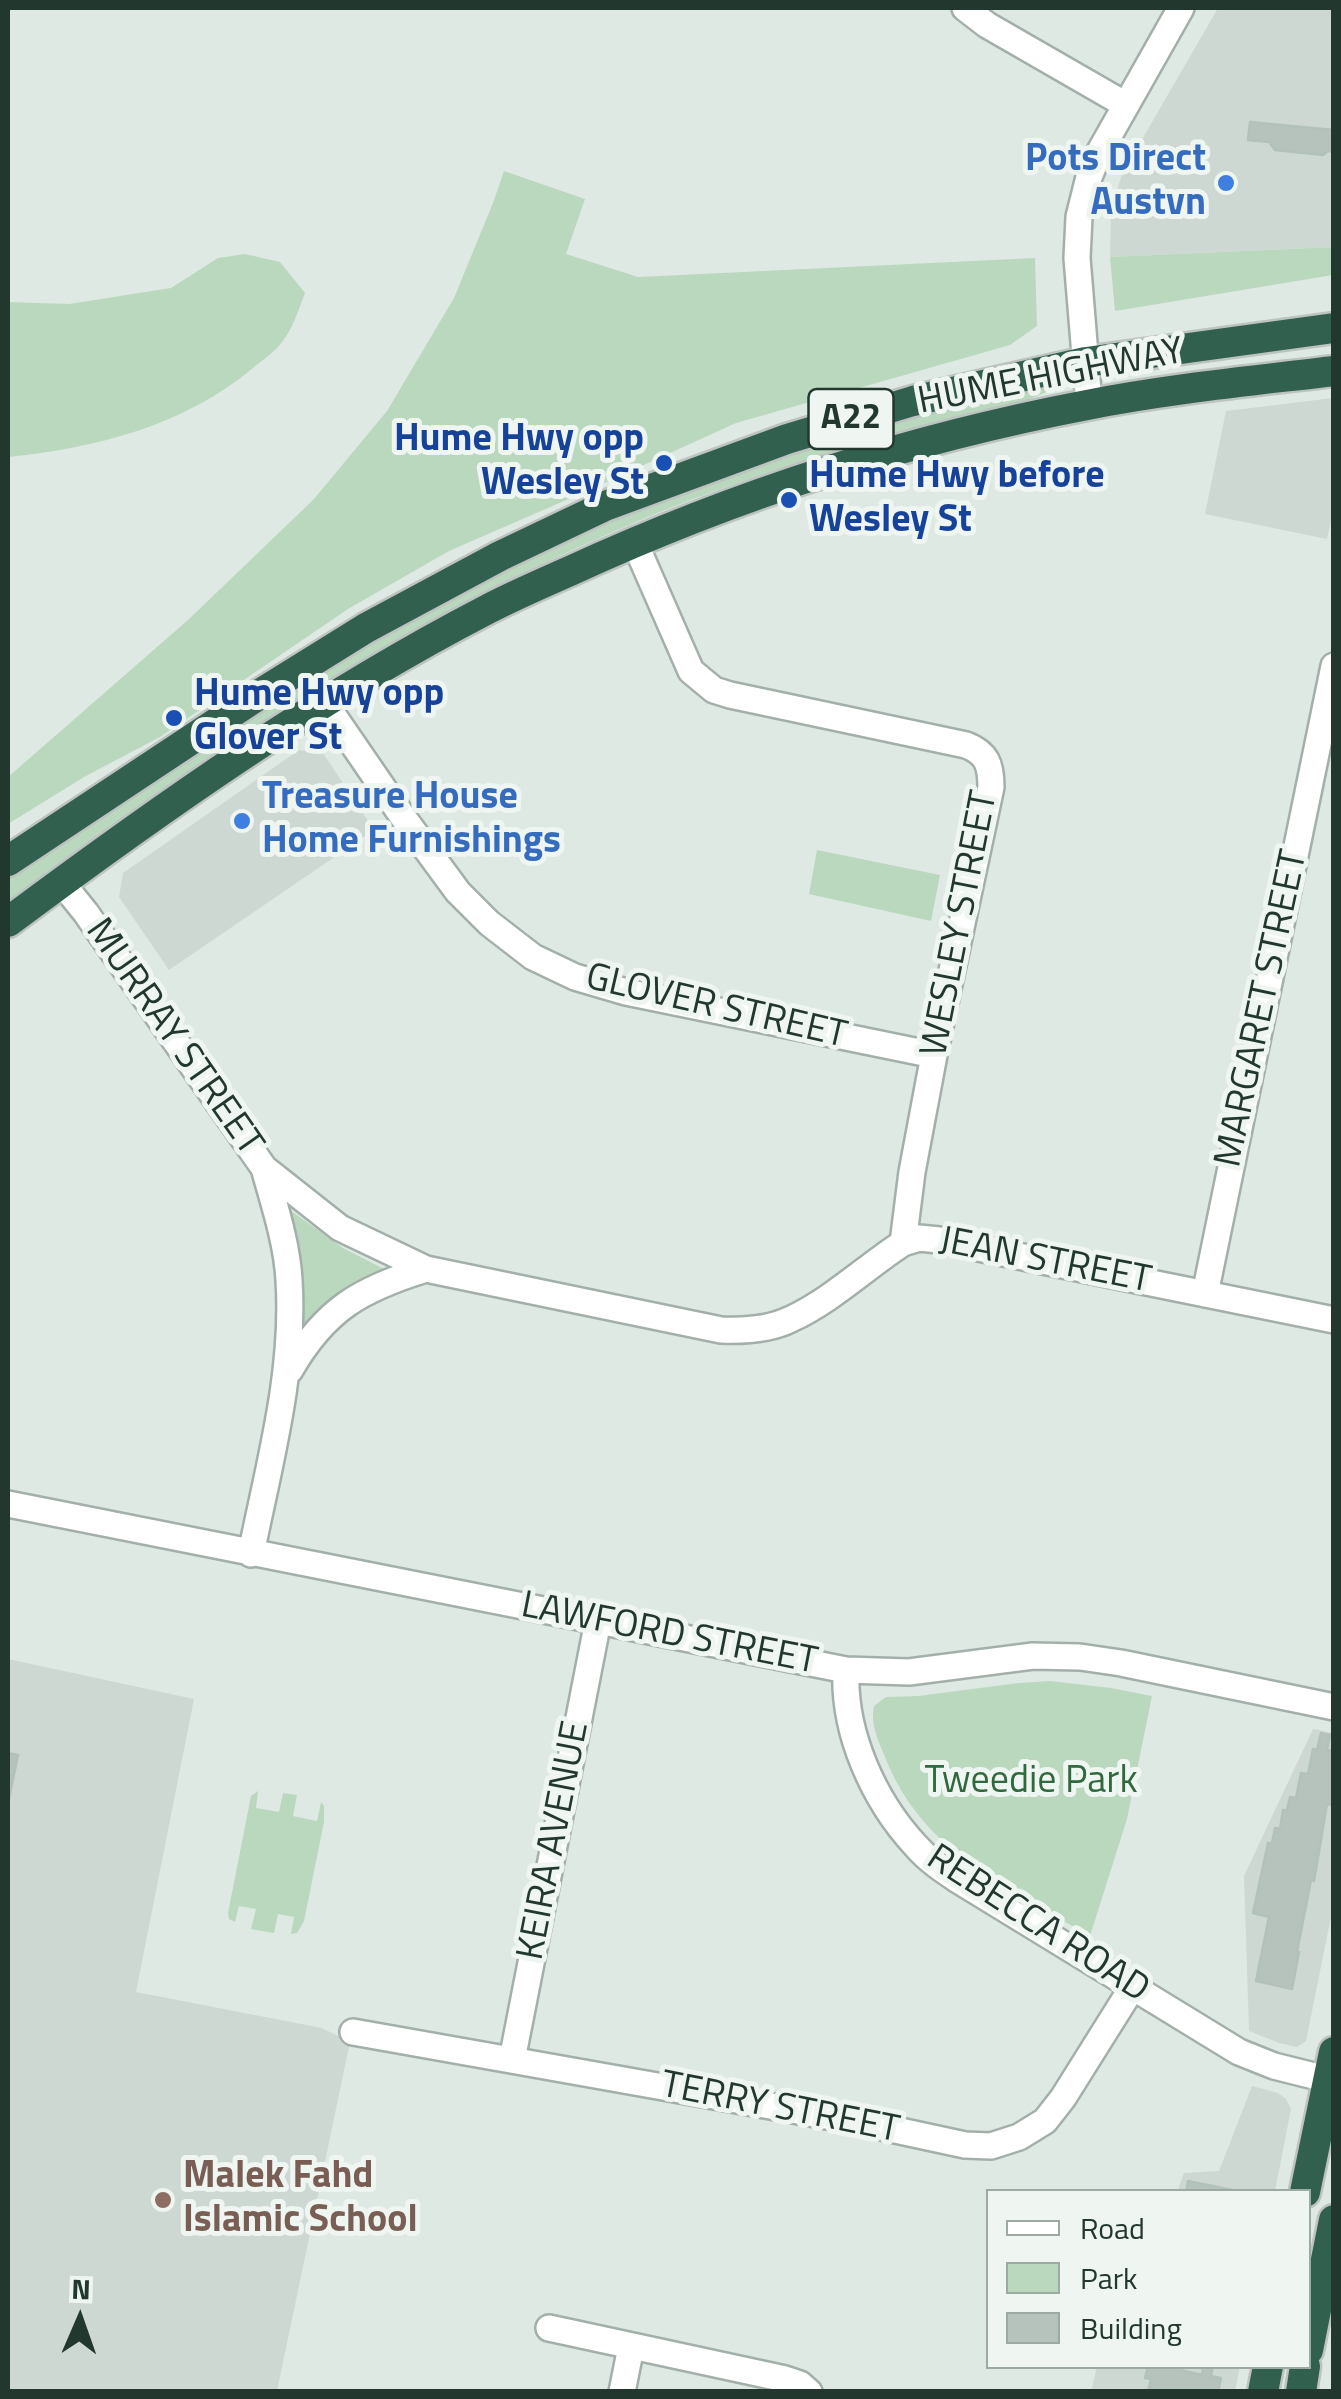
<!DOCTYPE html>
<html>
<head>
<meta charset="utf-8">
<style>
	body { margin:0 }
	#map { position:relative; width:1341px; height:2399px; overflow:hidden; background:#dfe9e3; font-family:"Titillium Web",sans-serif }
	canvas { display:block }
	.frame { position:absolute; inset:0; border:10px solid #22372e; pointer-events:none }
	.legend { position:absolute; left:986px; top:2189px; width:325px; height:180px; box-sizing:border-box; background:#eff6f2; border:2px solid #9daaa4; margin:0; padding:12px 18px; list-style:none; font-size:30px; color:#22372e }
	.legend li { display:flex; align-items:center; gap:20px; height:50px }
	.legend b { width:50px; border:2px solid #9daaa4 }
	.north { position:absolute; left:30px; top:2269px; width:100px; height:100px; -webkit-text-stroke:8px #eff6f2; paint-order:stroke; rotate:2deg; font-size:28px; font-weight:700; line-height:40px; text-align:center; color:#22372e }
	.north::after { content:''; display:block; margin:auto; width:35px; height:45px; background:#22372e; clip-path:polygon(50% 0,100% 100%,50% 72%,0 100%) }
</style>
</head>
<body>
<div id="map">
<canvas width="1341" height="2399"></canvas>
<div class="frame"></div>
<ul class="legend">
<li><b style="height:12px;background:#fff"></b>Road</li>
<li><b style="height:28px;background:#bad8be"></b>Park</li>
<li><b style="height:28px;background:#b5c3bc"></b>Building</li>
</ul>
<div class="north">N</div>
</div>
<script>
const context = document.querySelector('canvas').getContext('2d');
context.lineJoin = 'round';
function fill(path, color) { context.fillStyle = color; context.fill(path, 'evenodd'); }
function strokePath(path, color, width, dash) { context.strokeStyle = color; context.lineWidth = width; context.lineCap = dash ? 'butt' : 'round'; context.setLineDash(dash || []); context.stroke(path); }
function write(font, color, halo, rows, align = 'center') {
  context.font = font + ' "Titillium Web",sans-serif'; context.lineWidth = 10; context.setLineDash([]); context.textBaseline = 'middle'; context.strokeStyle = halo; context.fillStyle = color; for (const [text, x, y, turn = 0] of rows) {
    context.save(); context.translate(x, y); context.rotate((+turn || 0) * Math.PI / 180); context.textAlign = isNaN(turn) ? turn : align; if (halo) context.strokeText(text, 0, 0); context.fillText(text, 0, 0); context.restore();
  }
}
const built = new Path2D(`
	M1218,8H1333V247L1110,257L1111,210L1122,174Z
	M1333,398L1334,506L1327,539L1205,514L1226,411Z
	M299,750L323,753L374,830L169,970L119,897L123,873Z
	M8,1659L194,1699L136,1992L322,2028L350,2042L277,2391L8,2392Z
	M1313,1729L1333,1733V1907L1306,2041L1297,2047L1279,2043L1249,2031L1244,1876Z
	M1252,2086L1278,2093L1286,2099L1291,2109L1275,2191L1177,2192L1184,2173L1219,2171Z
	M1097,2367H1240L1235,2391L1091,2392Z`);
const green = new Path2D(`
	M504,171L585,199L566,254L638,277L1035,258L1037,326L1010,345L736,423L580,494L449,551L348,609L160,737L84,777L8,824V777L188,620L314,499L387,411L454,298L493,203Z
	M1333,247V275L1115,311L1110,257Z
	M245,254L280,262L305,293C299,308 293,329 282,342C275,352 262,360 253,368C184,426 95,448 8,457V302L69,304L171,288L218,258Z
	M1058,383L1059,387L1025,401C959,418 893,434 828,454C724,484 621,525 525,573C340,664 175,784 8,902V879C174,768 337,655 515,565C687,478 872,425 1058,383Z
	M817,850L940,875L931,921L809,894Z
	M287,1208L343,1248L384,1269L382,1273C349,1281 331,1306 305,1325L302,1321V1292Z
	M1050,1681L1111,1688L1152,1696L1127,1819L1090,1936C1008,1888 922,1852 885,1757C878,1740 870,1724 874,1706L886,1697L918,1696L1019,1683Z
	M258,1791L256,1808L279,1812L283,1793L297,1795L293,1816L317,1821L321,1802L324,1806V1822L304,1921L297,1933L291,1934L294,1917L278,1914L274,1933L251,1929L256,1909L239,1906L235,1922L229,1919L228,1913L251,1796Z`);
const building = new Path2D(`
	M1250,122L1334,130V152L1328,151L1323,155L1275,150L1269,142L1248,140Z
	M1321,1733L1330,1735L1327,1750L1334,1751V1805L1327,1804L1314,1881L1311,1880L1297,1952H1299L1292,1989L1256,1981L1269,1917L1253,1913L1268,1843H1272L1275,1828L1280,1829L1283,1810H1287L1290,1797L1296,1798L1301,1773L1308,1774L1313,1749L1317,1750Z
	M8,1753L18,1755L8,1804Z
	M1188,2181L1242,2192H1186Z
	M1148,2366H1177L1176,2369L1202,2375L1203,2366H1213L1211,2376L1221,2378L1218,2392H1148L1151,2379L1145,2378Z`);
const minor = new Path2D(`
	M965,8L987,25L1126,105
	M1089,404L1077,258L1079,217L1089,177L1099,153L1181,8
	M634,541L691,671L714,690L730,695L966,745C987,753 991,765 991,787L934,1055L912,1172L903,1243
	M324,702L405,820L458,892L489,923L533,957L575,977L626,992L934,1055
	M61,882L86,913L264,1168C274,1204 287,1243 289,1280C295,1373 269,1464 251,1554
	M264,1168L340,1228L426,1269L721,1330C744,1331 769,1330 791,1319C832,1300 866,1267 903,1243L919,1238L939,1240L1334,1320
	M1205,1294L1334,666
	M290,1370C325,1309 361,1289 426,1269
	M8,1504L846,1670L909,1672L1033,1656L1080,1657L1121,1663L1334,1707
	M846,1670C843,1733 874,1801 916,1846C928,1860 943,1870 958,1880L1239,2052L1274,2066L1334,2081
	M353,2032L849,2120L965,2145L991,2146L1019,2137L1045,2121L1063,2098L1132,1988
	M512,2060L598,1621
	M549,2328L785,2379L800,2384L809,2392
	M622,2392L631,2347`);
const highway = new Path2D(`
	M8,861L263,692L366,628L500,556L605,506L787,439L913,401L1086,362L1334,328
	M8,922C161,808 318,697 488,609C515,595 543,583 570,571C735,495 909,439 1087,405C1168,389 1251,381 1334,371
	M1305,2192L1334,2052
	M1308,2350L1334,2220
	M1263,2392L1268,2366
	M1301,2392L1305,2366`);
const markers = [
	[1226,183,10,"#3f7fe0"],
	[664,463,10,"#1a4fb4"],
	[789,500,10,"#1a4fb4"],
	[174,718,10,"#1a4fb4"],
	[242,821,10,"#3f7fe0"],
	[163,2200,10,"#8d6e63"]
];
const shields = [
	[851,419,85]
];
const shieldNames = [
	["A22",851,419]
];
const shopNames = [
	["Pots Direct",1206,161],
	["Austvn",1206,205],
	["Treasure House",262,799,"left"],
	["Home Furnishings",262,843,"left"]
];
const streetNames = [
	["HUME HIGHWAY",1051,378,-11],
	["WESLEY STREET",961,924,-79],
	["GLOVER STREET",716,1008,13],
	["MARGARET STREET",1263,1009,-78],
	["MURRAY STREET",173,1038,55],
	["JEAN STREET",1045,1262,11],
	["LAWFORD STREET",669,1635,11],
	["KEIRA AVENUE",555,1841,-79],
	["REBECCA ROAD",1037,1925,33],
	["TERRY STREET",780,2109,11]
];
const transitNames = [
	["Hume Hwy opp",644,441,"right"],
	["Wesley St",644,485,"right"],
	["Hume Hwy before",809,478],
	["Wesley St",809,522],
	["Hume Hwy opp",194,696],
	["Glover St",194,740]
];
const parkNames = [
	["Tweedie Park",1031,1783]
];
const educationNames = [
	["Malek Fahd",183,2178],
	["Islamic School",183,2222]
];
fill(built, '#ced8d2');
fill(green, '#bad8be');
fill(building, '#b5c3bc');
strokePath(building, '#b3c2b9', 2.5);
strokePath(minor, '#a3b0a9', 30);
strokePath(highway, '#bdc3c0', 35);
strokePath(minor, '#fff', 25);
strokePath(highway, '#31604f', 30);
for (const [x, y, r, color] of markers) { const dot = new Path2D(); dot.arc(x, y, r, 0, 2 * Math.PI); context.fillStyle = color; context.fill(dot); strokePath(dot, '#eff6f2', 4); }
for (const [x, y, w] of shields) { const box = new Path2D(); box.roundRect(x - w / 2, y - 30, w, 60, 8); context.fillStyle = '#eff6f2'; context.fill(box); strokePath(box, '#22372e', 2.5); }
write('bold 35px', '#22372e', null, shieldNames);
write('bold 38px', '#366cbe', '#eff6f2', shopNames, 'right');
write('38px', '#22372e', '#eff6f2', streetNames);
write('bold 38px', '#164399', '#eff6f2', transitNames, 'left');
write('38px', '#31693e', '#eff6f2', parkNames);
write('bold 38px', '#785e54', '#eff6f2', educationNames, 'left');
</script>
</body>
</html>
